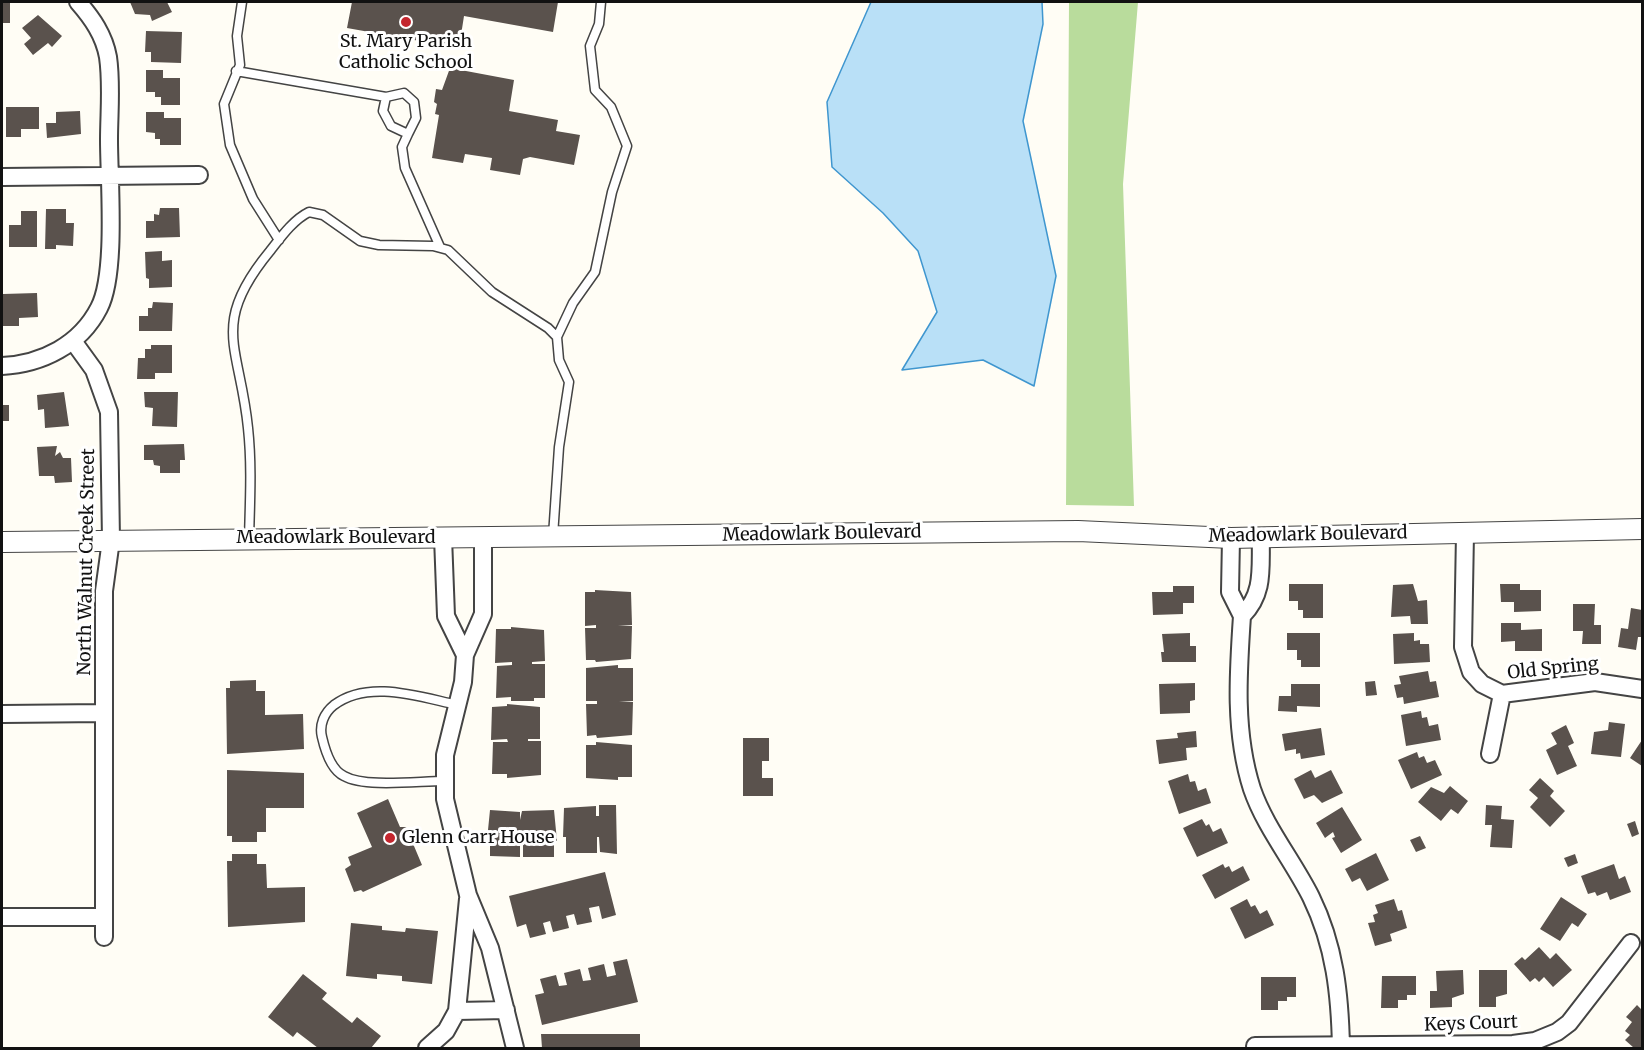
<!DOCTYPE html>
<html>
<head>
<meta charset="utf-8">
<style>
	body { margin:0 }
	#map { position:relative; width:1644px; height:1050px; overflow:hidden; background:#fffdf5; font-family:Merriweather,serif }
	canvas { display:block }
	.frame { position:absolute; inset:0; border:3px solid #111; pointer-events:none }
</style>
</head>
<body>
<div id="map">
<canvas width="1644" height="1050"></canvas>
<div class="frame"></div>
</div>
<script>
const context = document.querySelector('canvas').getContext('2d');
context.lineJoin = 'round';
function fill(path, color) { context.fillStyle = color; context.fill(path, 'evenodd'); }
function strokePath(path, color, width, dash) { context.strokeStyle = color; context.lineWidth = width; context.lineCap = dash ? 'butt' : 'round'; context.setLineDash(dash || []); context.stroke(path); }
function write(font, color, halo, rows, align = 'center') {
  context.font = font + ' Merriweather,serif'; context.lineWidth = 6; context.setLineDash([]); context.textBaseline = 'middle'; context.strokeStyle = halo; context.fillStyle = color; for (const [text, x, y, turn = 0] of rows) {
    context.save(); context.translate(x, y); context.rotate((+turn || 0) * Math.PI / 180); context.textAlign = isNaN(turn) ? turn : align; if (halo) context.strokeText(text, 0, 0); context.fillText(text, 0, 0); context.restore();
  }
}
const forest = new Path2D(`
	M1069,2H1138L1123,184L1134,506L1066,505Z`);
const water = new Path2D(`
	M871,2H1042L1043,24L1023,121L1056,276L1034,386L983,360L902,370L937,312L918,251L883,213L832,167L827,102Z`);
const building = new Path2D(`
	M2,2H10V23H2Z
	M130,2H167L172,12L152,21L150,15L135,14Z
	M352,2H558L553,32L464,16L459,48L347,28Z
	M38,15L62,36L52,47L48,43L33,55L24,44L31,38L22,28Z
	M146,31L182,32L181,63L151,62V52H145Z
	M450,68L514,80L509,111L558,120L556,131L580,135L574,165L530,157L523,159L520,175L490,170L492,158L465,154L463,163L432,158L439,115L435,114L437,104L434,102L436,89L442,90Z
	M146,70H163V78H180V105H161V97H155V92H146Z
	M6,107H39V129H21V137H6Z
	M80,111L81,134L47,138L46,123H56V112Z
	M146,112H164V118H181V145H160V139H155V133L146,132Z
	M160,208H179L180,237L146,238V221H154V214L159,215Z
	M46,209H66V223H74L73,246L56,245V249H45Z
	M21,211H37V247H9V225H21Z
	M162,251V261L172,260V287L149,288V279L146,278L145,252Z
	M37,293L38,317L19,318V326H2L3,294Z
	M153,302L173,303L172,331H139V316H148V308H152Z
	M151,345H172V373H155V379H137L138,358H145V349H151Z
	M64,392L69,426L45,428L44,409L38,410L37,395Z
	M144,392H178L177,427L152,426L153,408L145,407Z
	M2,405H9V421H2Z
	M184,444L185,460H180V473H160V466L154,465L153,460H144V445Z
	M57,446L55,456L60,452L63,458H71L72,482L55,483L54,476H39L37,447Z
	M1289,584H1323V618H1303V610H1298V601H1289Z
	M1413,584L1418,601L1427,600L1428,624H1411L1410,616L1391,617L1393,585Z
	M1500,584H1520V590H1541V611L1514,612V602H1501Z
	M1173,586H1194V603H1183V614L1153,615L1152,592H1173Z
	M595,590L631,592L632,625L618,626H632L631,659L596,662L595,660H586L585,628H596V625L585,626V592H595Z
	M1573,604H1595L1594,625H1601V644H1582L1583,631H1573Z
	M1631,608L1642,610V637H1638L1636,650L1618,647L1621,628L1628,629Z
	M1501,623H1521V630L1542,629V651H1515V641L1501,642Z
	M511,627L544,630L545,661L532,662V664H545V698H534V701H511V697L496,698L497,666L512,665V662L495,663L496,629H511Z
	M1190,633V646H1196V662H1162L1161,652H1164L1162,634Z
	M1287,633H1320V667H1301V660H1297V650H1287Z
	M1414,633V641L1420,640V644H1429L1430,662L1394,664L1393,634Z
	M618,665V668H633V701H619L633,702L632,735L597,738L596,735L587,736L586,704H597V701H586V668Z
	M1428,671L1430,682L1436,681L1439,697L1404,704L1403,697L1397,698L1394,685L1401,684L1399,676Z
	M256,680V691H265V715L303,714L304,749L227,754L226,688H230V681Z
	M1375,681L1377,695L1366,696L1365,682Z
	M1195,683V700L1190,701V713L1160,714L1159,684Z
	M1291,684H1320V707L1297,706V712L1278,711L1279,696H1291Z
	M507,704L540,707V739H528V741H541V775L507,778V774H492L493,742H508L507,739L491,740L492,707L507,706Z
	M1421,711L1422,718L1427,717L1429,726L1438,724L1441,740L1406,746L1401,715Z
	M1609,722L1625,724L1621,757L1591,754L1594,732L1608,730Z
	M1566,725L1574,743L1568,746L1577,766L1557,775L1546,750L1557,744L1551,733Z
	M1321,728L1325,755L1301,759L1300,753L1296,754V749L1285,751L1282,734Z
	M1196,731L1197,747L1186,748L1187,760L1159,764L1156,740L1178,738L1177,733Z
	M743,738H769V761H762V778H773V796H743Z
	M1642,740V766L1630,758Z
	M596,742L632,745V777H618V780L586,778V745H596Z
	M1417,752L1419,758L1424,756L1427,763L1435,760L1442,775L1411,789L1398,760Z
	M227,770L304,773V808H266V832H257V842H232V836H227Z
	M1311,770L1315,778L1331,770L1343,793L1322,803L1314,795L1304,799L1294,779Z
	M1188,774L1190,782L1195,781L1198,791L1206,788L1211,803L1179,814L1168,781Z
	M1540,778L1554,791L1550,796L1565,811L1550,827L1530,807L1538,798L1529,790Z
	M1450,786L1468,801L1458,814L1451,809L1441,821L1418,802L1431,787L1444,793Z
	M388,799L400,827H406L422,865L363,892L361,890L354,892L345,869L351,865L348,857L372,847L357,813Z
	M599,805H616L617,854L600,852L599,837H597V853H566V837H563L564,808L596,806V816H599Z
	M1486,805L1502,806L1501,819L1514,820L1512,848L1490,847L1492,825H1485Z
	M1342,807L1362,840L1341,853L1332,838L1335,837L1333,832L1325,838L1316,823Z
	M490,810L520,812V820L522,811L554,810L557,841H554V857H523V841H520V857L490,856V840H487Z
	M1202,819L1206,826L1209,824L1213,832L1221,828L1228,843L1197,857L1183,828Z
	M1635,821L1639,834L1632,837L1627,824Z
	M1420,836L1426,848L1416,852L1410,840Z
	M1376,853L1389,880L1367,891L1360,878L1352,882L1345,869Z
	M232,854H257V864H266L267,888L305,887V922L228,927L227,861H232Z
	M1575,854L1578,863L1568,867L1564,858Z
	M1223,864L1225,868L1229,866L1232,872L1243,866L1250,880L1215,899L1202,875Z
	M1614,864L1619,879L1625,876L1631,892L1610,900L1607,892L1597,896L1595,892L1588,894L1581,876Z
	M605,872L616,915L602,919L599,906L589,908L592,922L577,925L574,914L566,916L569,928L553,932L550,921L543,923L546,934L530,938L526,924L517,927L509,896Z
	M1561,897L1587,914L1578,927L1572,923L1560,941L1540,929Z
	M1247,899L1251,907L1255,905L1260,914L1267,910L1274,925L1245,939L1230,908Z
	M1394,899L1398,911L1402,910L1407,928L1390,934L1392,941L1375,946L1368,923L1375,922L1373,915L1378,913L1375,905Z
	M351,923L382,926V930L405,932L406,928L438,931L432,984L402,981V976L377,974V979L346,976Z
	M1539,947L1550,959L1556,953L1572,970L1553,987L1544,977L1539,982L1535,978L1530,982L1514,964L1522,957L1525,960Z
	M627,959L638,1002L542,1025L535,995L544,993L540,979L556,975L559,986L567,985L564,973L580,969L583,981L591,980L588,968L604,964L607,977L616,975L613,962Z
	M1463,970L1464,994L1452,998V1007L1430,1008V991H1437L1436,971Z
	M1479,970H1507V994L1496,997V1007H1479Z
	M303,974L327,993L322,999L352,1023L357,1017L381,1036L371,1048H318L297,1032L293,1037L268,1017Z
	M1382,976H1416V995H1407V1000H1398V1008H1381Z
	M1261,977H1296V997H1287V1001H1278V1010H1261Z
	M1637,1005L1642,1010V1048H1634L1625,1040L1630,1035L1625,1031L1632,1022L1626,1017Z
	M541,1034H640V1048H542Z`);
const service = new Path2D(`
	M242,2L237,36L240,65L224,104L230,145L253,199L279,240
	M236,71L386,97L383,111L391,126L408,134L402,147L405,168L440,247
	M386,97L404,93L414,102L416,118L408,134
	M557,337L573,303L595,272L612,192L627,146L611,107L595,90L590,46L599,24L601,2
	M249,538C250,501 252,465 248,428C240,346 209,325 270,251C281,237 293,220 309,212L323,215L360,241L379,245L433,246L448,250L492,292L548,328L557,337L559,360L569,382L559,447L553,536
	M444,781C418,781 365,788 344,776C331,770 325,750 322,737C319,725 324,713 334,705C369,679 419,697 458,705`);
const minor = new Path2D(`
	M2,177L199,175
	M73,341L94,370L109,412L111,540L104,591V937
	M2,366C42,364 80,345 99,308C117,274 109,181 109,140C109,113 112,84 108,57C104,35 92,18 78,2
	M1465,533L1463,647L1471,672L1482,684L1502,694L1595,682L1642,689
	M443,537L446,616L465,655
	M483,537V614L465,655L463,682L445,755V799L468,895L490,948L515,1048
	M1231,538L1230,592L1242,616C1265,593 1260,568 1261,537
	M1242,616C1238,674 1234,733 1252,789C1265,827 1293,861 1311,897C1335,946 1340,995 1341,1048
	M2,714L104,713
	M1490,754L1502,694
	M2,917H104
	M457,1011L506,1010
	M1255,1046L1513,1044L1535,1041L1557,1032L1569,1023L1631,943
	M427,1048L446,1031L457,1011L468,899`);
const tertiary = new Path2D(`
	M2,542L1078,531L1231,538L1642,529`);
const markers = [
	[406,22,6,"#c4262e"],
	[390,838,6,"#c4262e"]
];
const poiNames = [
	["St. Mary Parish",406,42],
	["Catholic School",406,63],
	["Glenn Carr House",402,838,"left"]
];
const streetNames = [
	["Meadowlark Boulevard",822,534,-1],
	["Meadowlark Boulevard",1308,535,-1],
	["Meadowlark Boulevard",336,538],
	["North Walnut Creek Street",87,562,-89],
	["Old Spring",1553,669,-6],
	["Keys Court",1471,1024,-2]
];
fill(forest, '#b9dc9c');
fill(water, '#b9e0f7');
strokePath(water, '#3f96cf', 1.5);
fill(building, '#5a524d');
strokePath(service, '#444', 11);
strokePath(minor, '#444', 20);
strokePath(tertiary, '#444', 22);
strokePath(service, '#fff', 8);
strokePath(minor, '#fff', 16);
strokePath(tertiary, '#fff', 20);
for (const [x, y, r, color] of markers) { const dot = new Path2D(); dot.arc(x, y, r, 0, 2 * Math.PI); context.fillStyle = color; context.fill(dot); strokePath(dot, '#fff', 2); }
write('18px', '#111', '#fff', poiNames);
write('18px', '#111', '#fff', streetNames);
</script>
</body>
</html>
